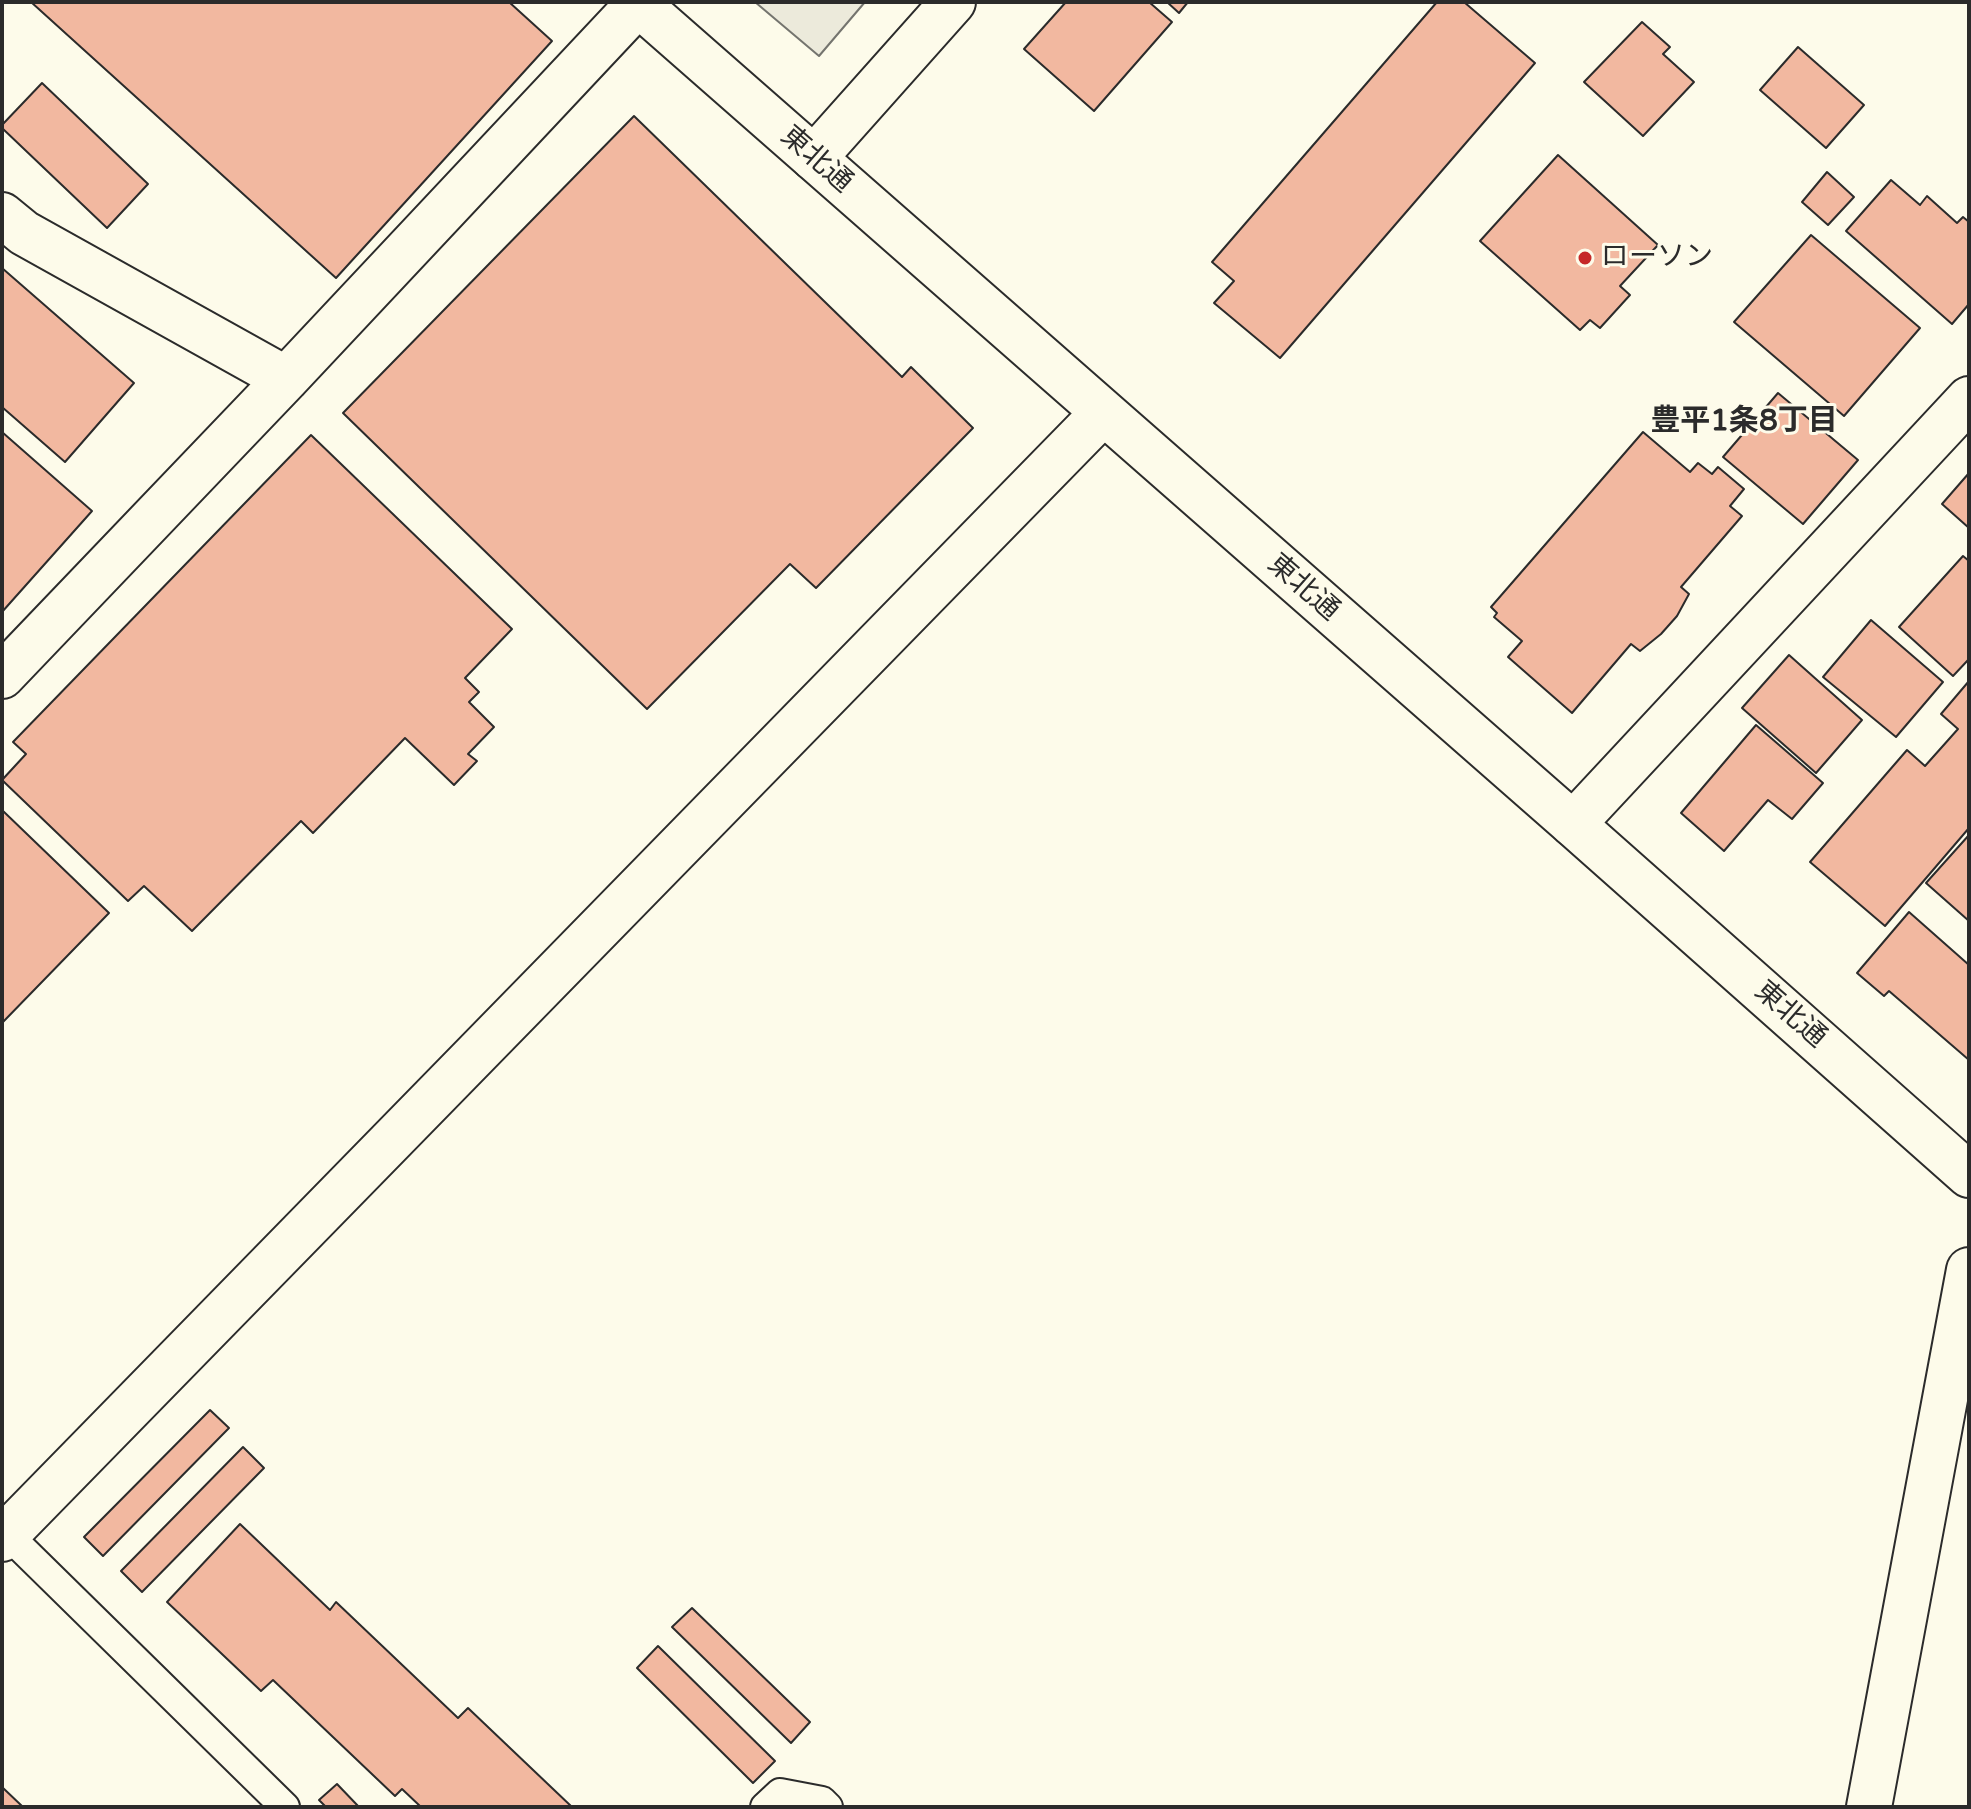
<!DOCTYPE html>
<html>
<head>
<meta charset="utf-8">
<style>
	body { margin:0 }
	#map { position:relative; width:1971px; height:1809px; overflow:hidden; background:#fdfbea; font-family:"Varela Round",sans-serif }
	canvas { display:block }
	.frame { position:absolute; inset:0; border:4px solid #2b2b2b; pointer-events:none }
</style>
</head>
<body>
<div id="map">
<canvas width="1971" height="1809"></canvas>
<div class="frame"></div>
</div>
<script>
const context = document.querySelector('canvas').getContext('2d');
context.lineJoin = 'round';
function fill(path, color) { context.fillStyle = color; context.fill(path, 'evenodd'); }
function strokePath(path, color, width, dash) { context.strokeStyle = color; context.lineWidth = width; context.lineCap = dash ? 'butt' : 'round'; context.setLineDash(dash || []); context.stroke(path); }
function write(font, color, halo, rows, align = 'center') {
  context.font = font + ' "Varela Round","Noto Sans JP",sans-serif'; context.lineWidth = 6; context.setLineDash([]); context.textBaseline = 'middle'; context.strokeStyle = halo; context.fillStyle = color; for (const [text, x, y, turn = 0] of rows) {
    context.save(); context.translate(x, y); context.rotate((+turn || 0) * Math.PI / 180); context.textAlign = isNaN(turn) ? turn : align; if (halo) context.strokeText(text, 0, 0); context.fillText(text, 0, 0); context.restore();
  }
}
const parking = new Path2D(`
	M755,2H865L819,56Z`);
const building = new Path2D(`
	M31,2H509L552,41L336,278Z
	M1066,2H1149L1172,22L1094,111L1024,49Z
	M1167,2H1188L1179,13Z
	M1437,2H1464L1535,63L1280,358L1214,303L1234,281L1212,262Z
	M1642,22L1670,47L1663,54L1694,82L1643,136L1584,82Z
	M1798,47L1864,105L1826,148L1760,90Z
	M42,83L148,184L107,228L2,128V125Z
	M634,116L902,377L911,367L973,428L816,588L790,564L647,709L343,413Z
	M1558,155L1658,245L1620,286L1630,295L1600,328L1590,320L1580,330L1480,241Z
	M1827,172L1854,197L1828,225L1802,202Z
	M1891,180L1920,205L1927,196L1957,223L1963,217L1969,222V304L1952,324L1846,231Z
	M1811,235L1920,328L1844,416L1734,322Z
	M2,268L134,383L65,462L2,407Z
	M1778,393L1858,460L1803,524L1723,457Z
	M2,432L92,511L2,612Z
	M1643,432L1690,472L1698,463L1712,474L1718,467L1744,489L1730,506L1742,516L1681,587L1689,594L1677,616L1661,634L1640,651L1631,644L1572,713L1508,657L1522,641L1494,617L1497,613L1491,607Z
	M311,435L512,629L465,678L479,692L469,702L494,727L468,754L477,761L454,785L405,738L313,833L301,821L192,931L144,886L128,901L2,780L26,754L13,742Z
	M1969,473V528L1942,504Z
	M1963,556L1969,561V659L1953,676L1899,627Z
	M1871,620L1943,682L1896,737L1823,677Z
	M1789,655L1862,720L1816,773L1742,708Z
	M1969,681V828L1885,926L1810,862L1907,750L1925,766L1958,729L1941,714Z
	M1756,725L1823,783L1792,819L1768,800L1724,851L1681,813Z
	M2,810L109,913L2,1023Z
	M1969,835V921L1926,883Z
	M1909,912L1969,965V1060L1889,991L1884,996L1857,973Z
	M210,1410L229,1428L103,1556L84,1537Z
	M243,1447L264,1468L142,1592L121,1571Z
	M240,1524L330,1610L336,1602L458,1718L468,1708L572,1807H421L402,1789L395,1796L273,1680L261,1691L167,1602Z
	M692,1608L810,1722L791,1743L672,1627Z
	M658,1646L775,1761L753,1783L637,1668Z
	M337,1784L359,1807H326L319,1800Z
	M2,1787L23,1807H2Z`);
const lane = new Path2D(`
	M7,1534L285,1807
	M765,1807L780,1793L822,1801L828,1807`);
const street = new Path2D(`
	M814,158L953,2
	M2,215L24,233L286,379
	M2,676L286,379L638,4
	M1573,824L1969,399
	M2,1539L1103,413`);
const secondary = new Path2D(`
	M636,2L1573,824L1969,1175
	M1869,1807L1969,1270`);
const markers = [
	[1585,258,8,"#c62828"]
];
const streetNames = [
	["東北通",816,160,41],
	["東北通",1303,588,41],
	["東北通",1790,1015,41]
];
const poiNames = [
	["ローソン",1601,258]
];
const neighbourhoodNames = [
	["豊平1条8丁目",1744,422]
];
fill(parking, '#eceadb');
strokePath(parking, '#74746e', 2);
fill(building, '#f2b8a0');
strokePath(building, '#2b2b2b', 2);
strokePath(lane, '#2b2b2b', 32);
strokePath(street, '#2b2b2b', 48);
strokePath(secondary, '#2b2b2b', 48);
strokePath(lane, '#fdfbea', 28);
strokePath(street, '#fdfbea', 44);
strokePath(secondary, '#fdfbea', 44);
for (const [x, y, r, color] of markers) { const dot = new Path2D(); dot.arc(x, y, r, 0, 2 * Math.PI); context.fillStyle = color; context.fill(dot); strokePath(dot, '#fdfbea', 3); }
write('28px', '#2b2b2b', '#fdfbea', streetNames);
write('28px', '#2b2b2b', '#fdfbea', poiNames, 'left');
write('bold 30px', '#2b2b2b', '#fdfbea', neighbourhoodNames);
</script>
</body>
</html>
